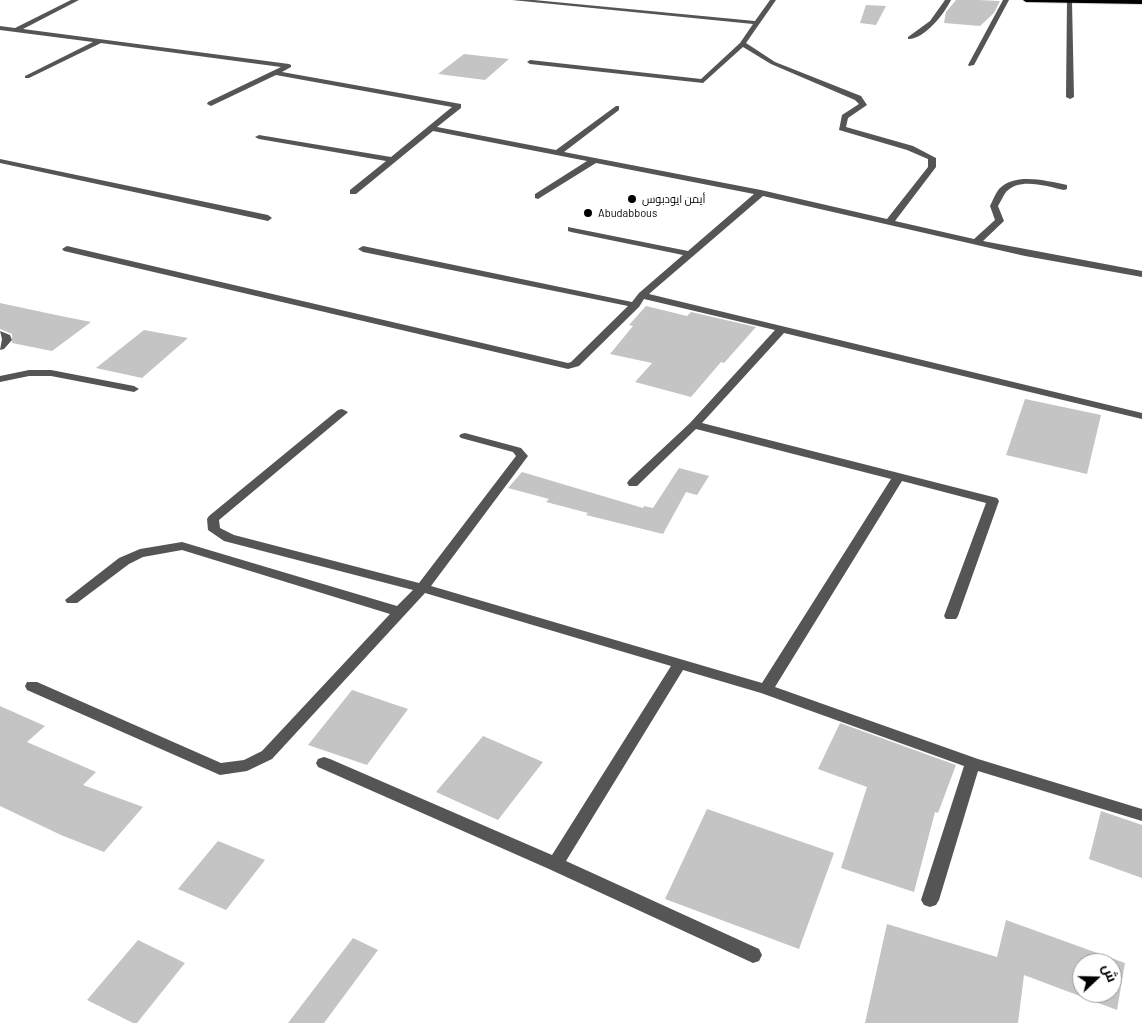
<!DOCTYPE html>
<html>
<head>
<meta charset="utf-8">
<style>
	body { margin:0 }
	#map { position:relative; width:1142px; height:1023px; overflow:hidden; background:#fff; font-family:Barlow,Cairo,sans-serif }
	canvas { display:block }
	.north { position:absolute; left:1072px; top:953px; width:50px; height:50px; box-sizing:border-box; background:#fff; border:1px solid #999; border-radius:50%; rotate:69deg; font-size:14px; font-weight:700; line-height:20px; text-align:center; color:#000 }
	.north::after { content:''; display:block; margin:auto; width:18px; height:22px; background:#000; clip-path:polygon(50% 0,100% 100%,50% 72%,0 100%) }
</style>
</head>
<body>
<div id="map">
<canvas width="1142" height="1023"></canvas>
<div class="north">ش</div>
</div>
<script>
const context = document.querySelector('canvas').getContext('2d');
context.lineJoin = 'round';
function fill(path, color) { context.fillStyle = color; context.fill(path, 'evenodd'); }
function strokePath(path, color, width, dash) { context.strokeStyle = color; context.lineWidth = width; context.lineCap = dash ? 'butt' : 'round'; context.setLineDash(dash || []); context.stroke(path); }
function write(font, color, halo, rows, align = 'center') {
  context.font = font + ' Barlow,Cairo,sans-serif'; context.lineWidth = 5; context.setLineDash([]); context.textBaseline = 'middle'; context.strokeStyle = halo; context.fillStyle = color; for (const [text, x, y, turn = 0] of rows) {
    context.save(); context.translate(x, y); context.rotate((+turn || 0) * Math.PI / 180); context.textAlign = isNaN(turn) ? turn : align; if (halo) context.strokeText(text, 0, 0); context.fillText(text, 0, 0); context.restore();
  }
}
const building = new Path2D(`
	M956,0H978L1000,1L994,13L980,26L944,23L946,12Z
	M866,5L886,6L876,25L860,23Z
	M464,54L509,59L485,80L438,74Z
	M0,303L56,315L91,322L52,351L12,343V334L0,329Z
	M646,306L687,316L691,312L756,327L724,363L721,362L691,397L635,382L652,363L610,354L633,326L629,325Z
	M144,330L188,338L142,378L96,368Z
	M1025,399L1101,415L1087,474L1006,455Z
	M679,468L709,476L697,495L686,492L663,534L586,515L588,513L546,502L549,499L508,488L522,472L643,508L644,506L653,508Z
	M352,690L408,709L367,765L308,745Z
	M0,706L45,726L27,742L96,772L83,785L143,807L104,852L61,835L0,806Z
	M840,723L956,765L938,813L935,812L914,892L841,868L867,787L818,769Z
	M483,736L543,762L498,820L436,792Z
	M707,809L834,853L799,949L665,899Z
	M1101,811L1142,825V878L1089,859Z
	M218,841L265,860L226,910L178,889Z
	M1006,920L1125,963L1117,1010L1024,975L1018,1023H865L887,924L997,957ZM1082,963H1112V993H1082Z
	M353,938L378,950L324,1023H288Z
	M138,940L185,963L137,1023H133L87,1000Z`);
const minor = new Path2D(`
	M71,0H79L23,29L289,64L291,65V67L282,72L461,104V108L437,127L556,150L616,106H619V110L564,152L761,190L887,219L928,167V159L907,150L839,130L842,115L859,104L855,100L771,64L743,47L703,83L530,64L527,62L530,60L701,79L740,43L753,24L512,0H534L755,21L770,0H776L746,43L775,62L861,96L867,105L848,118L846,127L913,146L936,158V167L895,221L974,239L995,220L990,206C993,200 995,194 999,189C1015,172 1047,181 1067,185V189L1064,190C1047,186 1019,177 1006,192C1003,196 1001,201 998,206L1004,221L983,241L1142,271V277L1025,256L763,196L649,294L1142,413V419L784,333L702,423L997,498L999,501L958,616L956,619H946L944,616L986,503L902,481L775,687L978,759L1142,809V821L978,771L939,900L936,905L930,907L924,905L921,900L964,766L761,693L683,670L566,861L759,949L762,955L759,961L753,963L549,869L318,767L316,763L318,759L324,757L330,759L552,855L671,666L425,593L272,759L247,771L220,775L27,690L25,686L27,682H37L221,763L244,760L262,751L390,614L182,550L143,557L129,564L77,603H67L65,600L119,558L140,549L182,542L397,606L413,590L224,541L208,530L207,519L209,516L338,410L342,409L348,412L346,414L219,520L220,528L234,535L419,583L516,456L513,452L461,438L459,436L461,434L465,433L521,448L528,456L431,586L762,683L891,479L696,429L637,486H629L627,483L629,480L690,423L775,330L644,299L639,307L579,366L568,369L64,251L62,249L67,246L568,363L571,362L628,306L363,252L358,249L363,246L632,302L639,293L683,255L571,232L568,231V227L688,251L754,194L596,163L538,199L535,198V194L587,161L433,131L356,194H350V190L386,161L259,139L255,137L259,135L391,157L452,107L276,75L211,106L207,104L208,102L281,67L101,43L29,78H25V76L93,42L0,30V26L15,28Z
	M945,0H951C945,13 924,40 908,39V37L930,21Z
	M1003,0H1009L974,65L969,66L968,65Z
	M1067,0L1072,1L1074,97L1070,99L1066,97Z
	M0,159L268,215L272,218L268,221L0,163Z
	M0,331L10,335L12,340L4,349L0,350L2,339Z
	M29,370H51L134,386L139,389L134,392L51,376H29L0,382V376Z`);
const major = new Path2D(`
	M1023,0H1142V4L1026,2Z`);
const markers = [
	[632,199,5,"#000"],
	[588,213,5,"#000"]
];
const farPoinames = [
	["أيمن ايودبوس",642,199],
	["Abudabbous",598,213]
];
fill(building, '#c4c4c4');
strokePath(major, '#dbdbdb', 2);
fill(minor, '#555');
fill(major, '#000');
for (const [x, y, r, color] of markers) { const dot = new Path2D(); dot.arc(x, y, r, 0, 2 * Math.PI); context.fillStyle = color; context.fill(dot); strokePath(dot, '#fff', 2); }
write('11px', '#000', '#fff', farPoinames, 'left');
</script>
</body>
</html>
